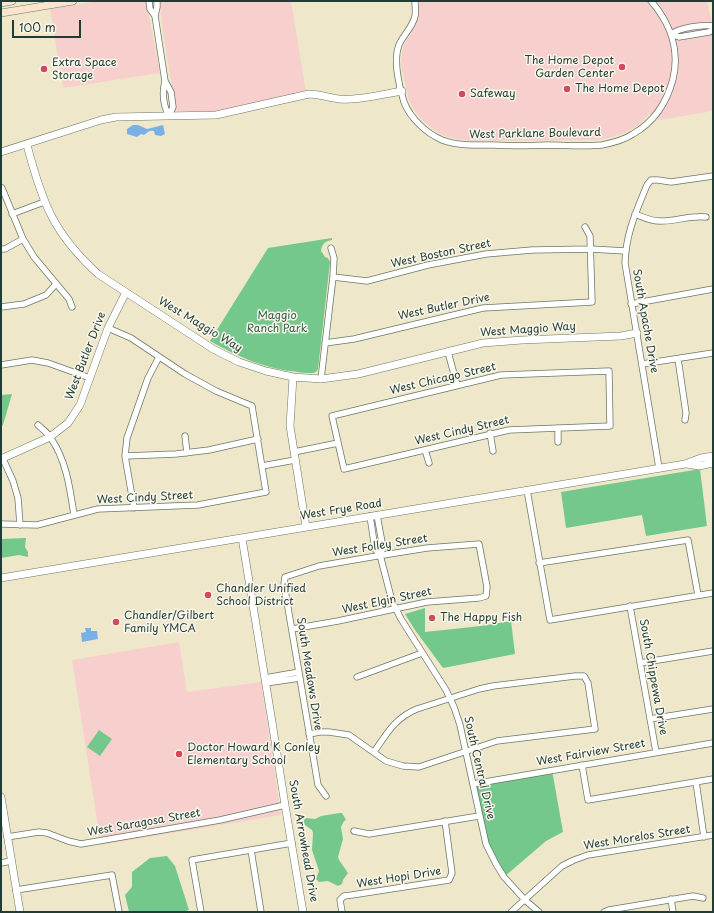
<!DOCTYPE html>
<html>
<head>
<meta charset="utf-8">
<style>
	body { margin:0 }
	#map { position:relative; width:714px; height:913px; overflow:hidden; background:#efe7ca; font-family:"Playpen Sans",sans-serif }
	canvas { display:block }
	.frame { position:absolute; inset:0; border:2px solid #1f3d34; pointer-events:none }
	.scale { position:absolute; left:12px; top:20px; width:69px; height:18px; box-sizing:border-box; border:2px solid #1f3d34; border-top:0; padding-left:5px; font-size:12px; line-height:14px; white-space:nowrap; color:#1f3d34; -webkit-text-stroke:3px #fbf7ec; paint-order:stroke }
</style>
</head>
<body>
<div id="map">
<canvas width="714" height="913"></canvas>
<div class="frame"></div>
<div class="scale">100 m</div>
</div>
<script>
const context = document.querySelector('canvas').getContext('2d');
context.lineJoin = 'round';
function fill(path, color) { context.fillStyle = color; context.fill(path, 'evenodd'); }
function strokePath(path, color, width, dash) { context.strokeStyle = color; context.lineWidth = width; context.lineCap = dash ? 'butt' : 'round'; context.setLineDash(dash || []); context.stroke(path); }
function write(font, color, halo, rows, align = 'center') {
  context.font = font + ' "Playpen Sans",sans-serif'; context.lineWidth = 3; context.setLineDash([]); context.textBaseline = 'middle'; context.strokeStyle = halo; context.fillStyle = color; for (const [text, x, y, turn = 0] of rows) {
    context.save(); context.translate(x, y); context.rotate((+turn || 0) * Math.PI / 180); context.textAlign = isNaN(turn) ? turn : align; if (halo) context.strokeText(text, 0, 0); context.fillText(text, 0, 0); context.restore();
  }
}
const built = new Path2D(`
	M99,1H146L160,73L63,88L50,9Z
	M159,1H291L306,92L216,111H177L176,109L166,52Z
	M419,1H707L713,28V111L660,120L649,114L639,125L627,132L609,138L597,140L471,141L456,139L439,134L421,119L414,110L409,100L402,70L401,62L403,47L417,21L419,6Z
	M179,642L187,692L261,682L281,815L101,845L72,660Z`);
const green = new Path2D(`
	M332,238V240C325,241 322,244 321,251L325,257L328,258L330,262L318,369L316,372C311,374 304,373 298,372C266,369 238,357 210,341L268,248Z
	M12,394L3,425L1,426V395Z
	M700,469L707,526L646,536L642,515L566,528L561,492Z
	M26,538L25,547L28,552V557L19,555L1,558V539Z
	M425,608V632L481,626L511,621L515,654L443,668L415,630L405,614Z
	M99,730L112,739L100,756L87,747Z
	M552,770L563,832L546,841L504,877L486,844L473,784Z
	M340,813H342L346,820L344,821L341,827L343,839L338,857L339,860L348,873L343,880L342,884L338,886L328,881L319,882L316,879L319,871L312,850L313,833L312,830L305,825L303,821L306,818L315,819L321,816Z
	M167,856L175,866L189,910L182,912H129L125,895L132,887V872L150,858Z`);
const water = new Path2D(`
	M133,125H138L147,129L163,125L165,134L161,136L155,135L154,131C149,130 147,133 144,135L141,134L137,137L127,134V129Z
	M85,628H91V631H97L98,639L82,642L81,633L86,632Z`);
const minor = new Path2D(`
	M149,1L150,9L155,16
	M157,1V7L155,16L165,81L171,92L173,107L169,116
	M415,1C415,6 416,12 415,16C413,27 403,35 399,45C393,60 399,87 404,102C410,118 426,133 442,140C458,146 475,145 492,145C511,146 529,146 547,145C565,145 584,147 602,145C612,143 624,140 633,134C654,122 667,102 673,79C680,50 670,23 651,1
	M671,34C680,28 702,24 713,26
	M671,34L679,37L709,32L713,30
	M165,81C162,93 163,105 169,116
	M1,189L2,188L23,239L34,257L69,299L72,307
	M12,214L44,202
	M635,214C643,217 651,221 659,221C675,222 688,215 706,217
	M1,249H5L23,239
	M333,277L367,281L428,265L486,254L532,250L591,249L625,251
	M631,304L713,289
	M1,307L24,304L46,295L56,284
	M325,343L354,339L483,308L592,302L590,236L585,227
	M448,352L457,385
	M678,359L686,413L685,420
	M642,364L713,353
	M1,365L32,360L48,363L90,378
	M609,371L610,426L509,430L344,469L332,416L501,375Z
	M321,379L333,277L334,258L331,248
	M38,425C42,429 47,432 50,437C66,459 70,488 74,515
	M558,428V442
	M490,433L493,451
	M185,436L187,453
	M425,450L429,463
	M294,452L338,443
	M125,456L176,454L209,450L258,439
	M3,459L13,481L18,498L20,525
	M262,466L295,460
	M659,468L625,263C626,233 636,212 647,185L651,180H658L671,182L713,176
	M527,490L550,620L713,593
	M134,508L125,456L127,438L148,378L159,357
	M377,515L383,548L380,555
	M370,516L375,549L380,555L392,601L401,619L446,690L454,707L460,725L486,844L496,864L504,877L525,900L539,912
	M1,524L37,525L98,509L198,505L266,492L252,406L216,391L185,374L131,338L108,328
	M539,563L688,540L698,595
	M630,606L656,752
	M292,629L338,621L427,602L479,598L486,596L487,587L479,544L427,548L371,557L319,566L285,577L284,584L318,785L326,796
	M640,663L713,651
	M357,677L422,653
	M265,678L299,672
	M266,683L300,678
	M650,719L713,709
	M309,734L320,732H329L349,735L386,761L403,766L419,767L497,741L595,729L588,683L584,676H575L493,686L479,689L417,709C395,718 387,733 374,752
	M582,765L588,800L713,779
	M696,782L704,837
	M473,784L713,743
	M354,831L369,834L479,816
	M7,837L39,832L47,833L68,841L81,844L220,820L285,805
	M251,850L261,912
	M1,863L11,861
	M16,890L112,875L119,912
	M671,899L673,912
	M201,912L192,860L292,843
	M342,912L340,900L344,896L352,895L449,880L452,873L445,821
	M511,912L562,866L574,860L588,855L713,835
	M604,912L609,910L693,896L703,898`);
const tertiary = new Path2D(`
	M27,145C42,202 53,233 98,274L213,349L239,362L266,371L293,377L321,379L358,374L483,343L522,340L621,336L637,333
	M1,152L101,120L116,117L216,115L309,94C320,94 329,98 339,99C357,101 384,94 402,91
	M293,377L290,426L306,527
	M1,459L50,437L68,423L80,405L108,328L126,292
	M687,464L699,466L713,463
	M242,538L272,722L285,805L303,912
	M1,578L685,464L701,458L713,456
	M1,797L20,912`);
const secondary = new Path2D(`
	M1,3L12,1
	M1,13L73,1`);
const markers = [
	[622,67,4,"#d1495b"],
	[44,69,4,"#d1495b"],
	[567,89,4,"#d1495b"],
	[462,94,4,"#d1495b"],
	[208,595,4,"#d1495b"],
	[432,618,4,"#d1495b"],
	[116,622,4,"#d1495b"],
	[179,754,4,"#d1495b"]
];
const poiNames = [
	["The Home Depot",614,61,"right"],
	["Garden Center",614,74,"right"],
	["Extra Space",52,63],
	["Storage",52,76],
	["The Home Depot",575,89],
	["Safeway",470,94],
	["Chandler Unified",216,589],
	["School District",216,602],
	["Chandler/Gilbert",124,616],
	["Family YMCA",124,629],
	["The Happy Fish",440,618],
	["Doctor Howard K Conley",187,748],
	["Elementary School",187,761]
];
const streetNames = [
	["West Parklane Boulevard",535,134,-1],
	["West Boston Street",441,254,-12],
	["West Butler Drive",444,307,-12],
	["South Apache Drive",645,321,80],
	["West Maggio Way",200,325,31],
	["West Maggio Way",528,330,-4],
	["West Butler Drive",86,356,-69],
	["West Chicago Street",443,379,-13],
	["West Cindy Street",462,431,-13],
	["West Cindy Street",145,498,-3],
	["West Frye Road",341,510,-9],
	["West Folley Street",380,546,-9],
	["West Elgin Street",387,601,-12],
	["South Meadows Drive",309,674,81],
	["South Chippewa Drive",653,677,80],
	["West Fairview Street",591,753,-10],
	["South Central Drive",479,768,77],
	["West Saragosa Street",144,823,-10],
	["West Morelos Street",637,838,-9],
	["South Arrowhead Drive",303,841,80],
	["West Hopi Drive",399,878,-9]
];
const parkNames = [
	["Maggio",277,316],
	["Ranch Park",277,329]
];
fill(built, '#f7d0cd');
fill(green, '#74c88c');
fill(water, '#7ab0e8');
strokePath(minor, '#687868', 7);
strokePath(tertiary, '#687868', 8);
strokePath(secondary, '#687868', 8);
strokePath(minor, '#fff', 5.5);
strokePath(tertiary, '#fff', 7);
strokePath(secondary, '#fce5cf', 7);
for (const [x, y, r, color] of markers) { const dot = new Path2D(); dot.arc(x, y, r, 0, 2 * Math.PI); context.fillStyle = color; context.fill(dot); strokePath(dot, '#fbf7ec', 1.5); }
write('11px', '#1f3d34', '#fbf7ec', poiNames, 'left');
write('11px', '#1f3d34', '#fbf7ec', streetNames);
write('11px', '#34604a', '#fbf7ec', parkNames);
</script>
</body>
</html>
